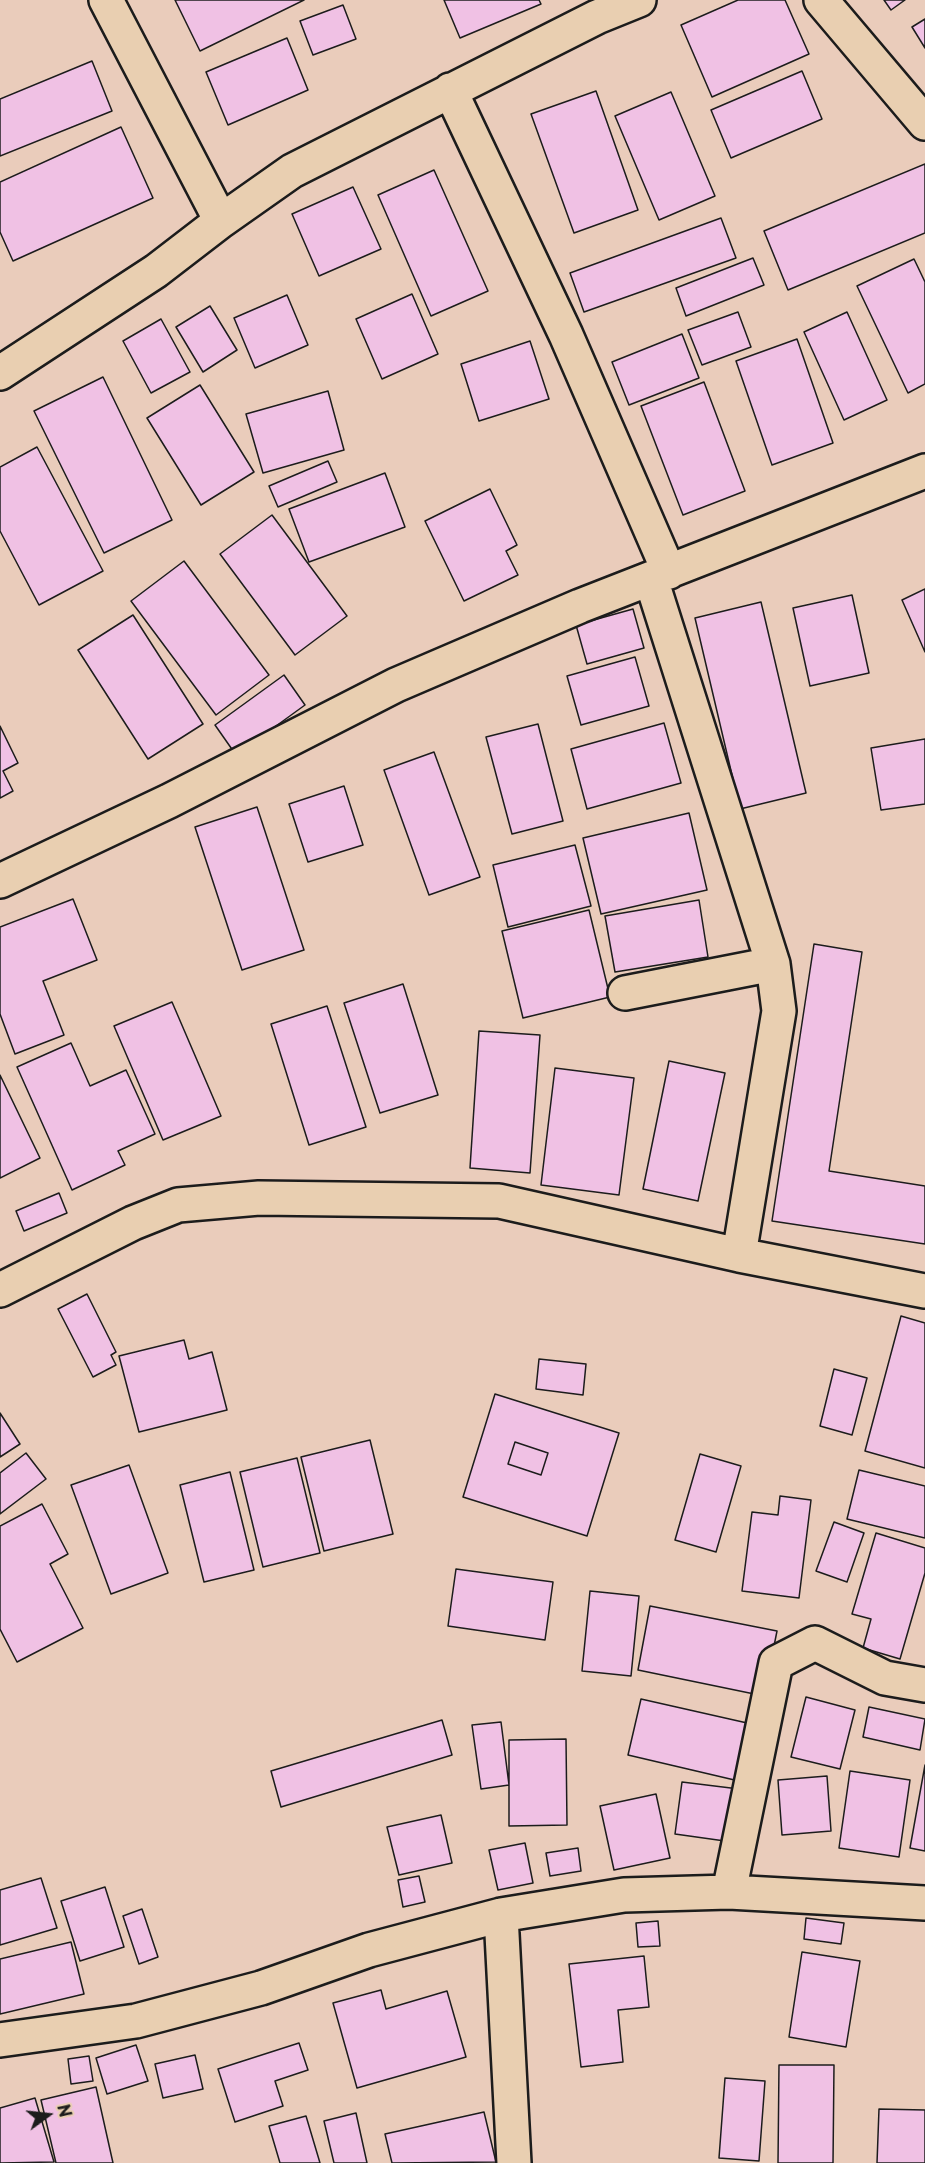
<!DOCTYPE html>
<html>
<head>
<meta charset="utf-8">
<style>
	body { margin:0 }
	#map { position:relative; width:925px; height:2163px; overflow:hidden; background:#eaccbb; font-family:"Playpen Sans",sans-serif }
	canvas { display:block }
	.north { position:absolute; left:18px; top:2085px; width:60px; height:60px; -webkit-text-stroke:4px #e9cfb1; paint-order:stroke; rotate:75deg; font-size:16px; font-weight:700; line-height:24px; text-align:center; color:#1c1c1c }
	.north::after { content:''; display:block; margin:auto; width:21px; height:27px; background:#1c1c1c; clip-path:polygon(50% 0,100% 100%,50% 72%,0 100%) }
</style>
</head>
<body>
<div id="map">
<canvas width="925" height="2163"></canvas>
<div class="north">N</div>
</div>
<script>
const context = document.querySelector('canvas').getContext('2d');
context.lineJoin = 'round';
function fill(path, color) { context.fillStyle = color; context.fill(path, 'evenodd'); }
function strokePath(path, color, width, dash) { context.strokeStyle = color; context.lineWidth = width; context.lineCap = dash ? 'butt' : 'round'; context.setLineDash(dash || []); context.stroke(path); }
const building = new Path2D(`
	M175,0H304L200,51Z
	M444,0H539L541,4L460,38Z
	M738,0H785L809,54L712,97L681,25Z
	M884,0H905L891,10Z
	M343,5L356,39L313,55L300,21Z
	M925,19V48L912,27Z
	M287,38L308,90L228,125L206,72Z
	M92,61L112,111L0,156V99Z
	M802,71L822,119L731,158L711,110Z
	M596,91L638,210L574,233L531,114Z
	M671,92L715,196L659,220L615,116Z
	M121,127L153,198L13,261L0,232V182Z
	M925,164V233L788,290L764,231Z
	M434,170L488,291L431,316L378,195Z
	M353,187L381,249L319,276L292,214Z
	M721,218L736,258L584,312L570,273Z
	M753,258L764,285L686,316L676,288Z
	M914,259L925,282V384L908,393L857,286Z
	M412,294L438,354L382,379L356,319Z
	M287,295L308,345L255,368L234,318Z
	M210,306L237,350L203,372L176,327Z
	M738,312L751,347L702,365L688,330Z
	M847,312L887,400L844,420L804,332Z
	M161,319L190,372L151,393L123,341Z
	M682,334L699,378L629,405L612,362Z
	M797,339L833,443L772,465L736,361Z
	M530,341L549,399L479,421L461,364Z
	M103,377L172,520L104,553L34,411Z
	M704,382L745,491L683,515L641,406Z
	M200,385L254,472L201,505L147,418Z
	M328,391L344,450L263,473L246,414Z
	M37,447L103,571L39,605L0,531V467Z
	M328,461L337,482L278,507L269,486Z
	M385,473L405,527L309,562L289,509Z
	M490,489L517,545L506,551L518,575L464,601L425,521Z
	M272,515L347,616L295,655L220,554Z
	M184,561L269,675L216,715L131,601Z
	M925,589V652L902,600Z
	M852,595L869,673L810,686L793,608Z
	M761,602L806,793L740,809L695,618Z
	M633,609L644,648L587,664L576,625Z
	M133,615L203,724L148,759L78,650Z
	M635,657L649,706L581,725L567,676Z
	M284,675L305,705L236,755L215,725Z
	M664,723L681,783L587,809L571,749Z
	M538,724L563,821L512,834L486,737Z
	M0,726L18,763L3,771L13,791L0,798Z
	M925,739V804L881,810L871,748Z
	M434,752L480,877L429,895L384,770Z
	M344,786L363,845L308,862L289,804Z
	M257,807L304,950L242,970L195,827Z
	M689,813L707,890L601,914L583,838Z
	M575,845L591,906L508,927L493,865Z
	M73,899L97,960L43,981L64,1035L15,1054L0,1014V927Z
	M699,900L708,957L615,972L605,916Z
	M589,910L610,997L523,1018L502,931Z
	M814,944L862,952L829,1171L925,1186V1244L772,1221Z
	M403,984L438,1095L380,1113L344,1003Z
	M172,1002L221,1116L163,1140L114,1026Z
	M327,1006L366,1127L309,1145L271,1024Z
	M479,1031L540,1035L530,1173L470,1168Z
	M71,1043L90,1086L126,1070L155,1134L118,1151L125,1165L72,1190L17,1067Z
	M669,1061L725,1073L698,1201L643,1189Z
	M555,1068L634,1078L619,1195L541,1185Z
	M0,1075L40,1158L0,1178Z
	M59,1193L67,1213L24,1231L16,1211Z
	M87,1294L116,1352L111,1355L116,1365L93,1377L58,1309Z
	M901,1316L925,1323V1468L865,1451Z
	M184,1340L189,1359L212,1352L227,1410L139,1432L119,1356Z
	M539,1359L586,1364L583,1395L536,1389Z
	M834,1369L867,1378L852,1435L820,1426Z
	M495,1394L619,1433L587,1536L463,1497ZM515,1442L548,1453L541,1475L508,1464Z
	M0,1413L20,1444L0,1457Z
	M370,1440L393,1534L324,1551L301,1457Z
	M515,1442L548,1453L541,1475L508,1464Z
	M26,1453L46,1479L0,1514V1473Z
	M700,1454L741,1466L716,1552L675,1540Z
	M297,1458L320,1553L263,1567L240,1472Z
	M129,1465L168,1573L111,1594L71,1485Z
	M859,1470L925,1486V1538L847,1519Z
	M230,1472L254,1570L204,1582L180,1485Z
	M780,1496L811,1500L799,1598L742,1591L752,1512L778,1515Z
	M42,1504L68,1554L50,1564L83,1628L17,1662L0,1629V1526Z
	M834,1522L864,1533L847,1582L816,1571Z
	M876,1533L925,1548V1573L900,1659L863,1648L871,1619L852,1614Z
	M456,1569L553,1582L545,1640L448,1626Z
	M590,1591L639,1596L631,1676L582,1671Z
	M650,1606L777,1631L764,1696L638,1670Z
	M806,1697L855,1710L840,1769L791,1757Z
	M641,1699L756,1725L743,1782L628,1755Z
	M869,1707L925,1719L920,1750L863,1737Z
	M442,1720L452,1755L281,1807L271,1771Z
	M501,1722L509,1785L481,1789L472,1725Z
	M566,1739L567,1825L509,1826V1740Z
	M925,1765V1851L910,1848Z
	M850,1771L910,1780L899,1857L839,1848Z
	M827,1776L831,1831L782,1835L778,1780Z
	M682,1782L739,1789L732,1842L675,1834Z
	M656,1794L670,1858L614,1870L600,1806Z
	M441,1815L452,1863L399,1875L387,1827Z
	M525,1843L533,1883L498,1890L489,1850Z
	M578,1848L581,1871L550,1876L546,1853Z
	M419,1876L425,1902L403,1907L398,1880Z
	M41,1878L57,1928L0,1945V1890Z
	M105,1887L124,1947L80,1961L61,1901Z
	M142,1909L158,1957L139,1964L123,1916Z
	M806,1918L844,1923L841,1944L804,1939Z
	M658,1921L660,1946L638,1947L636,1923Z
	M71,1942L84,1994L0,2014V1959Z
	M802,1952L860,1961L846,2047L789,2037Z
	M644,1956L649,2007L618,2010L623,2062L581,2067L569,1964Z
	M381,1990L386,2009L447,1991L466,2057L357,2088L333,2003Z
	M299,2043L308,2070L275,2081L283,2106L235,2122L218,2069Z
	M136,2045L148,2081L107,2094L96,2058Z
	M195,2055L203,2089L163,2098L155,2064Z
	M89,2056L93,2081L71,2084L68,2059Z
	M779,2065H834L833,2163H778Z
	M725,2078L765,2081L759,2161L719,2158Z
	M96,2087L113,2163H56L41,2100Z
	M35,2098L54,2162L0,2163V2108Z
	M879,2109L925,2110V2163H877Z
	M484,2112L496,2162L392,2163L385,2134Z
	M356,2113L367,2163H334L324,2121Z
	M306,2116L320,2163H280L269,2126Z`);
const minor = new Path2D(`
	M106,0L221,221
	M821,0L925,123
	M450,90L566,335L669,572
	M0,373L156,271L221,221L292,171L597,17L639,0
	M651,579L773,964L779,1011L739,1255
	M0,881L169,801L396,685L580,606L925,471
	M625,993L773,964
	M0,1290L133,1223L178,1205L259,1198L499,1201L739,1255L925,1291
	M729,1892L776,1663L815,1643L885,1678L925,1685
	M501,1915L514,2163
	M0,2040L136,2021L261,1988L369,1950L501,1915L624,1895L729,1892L925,1903`);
fill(building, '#f0c1e4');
strokePath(building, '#1c1c1c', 1.5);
strokePath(minor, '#1c1c1c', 38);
strokePath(minor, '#e9cfb1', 33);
</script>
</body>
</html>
